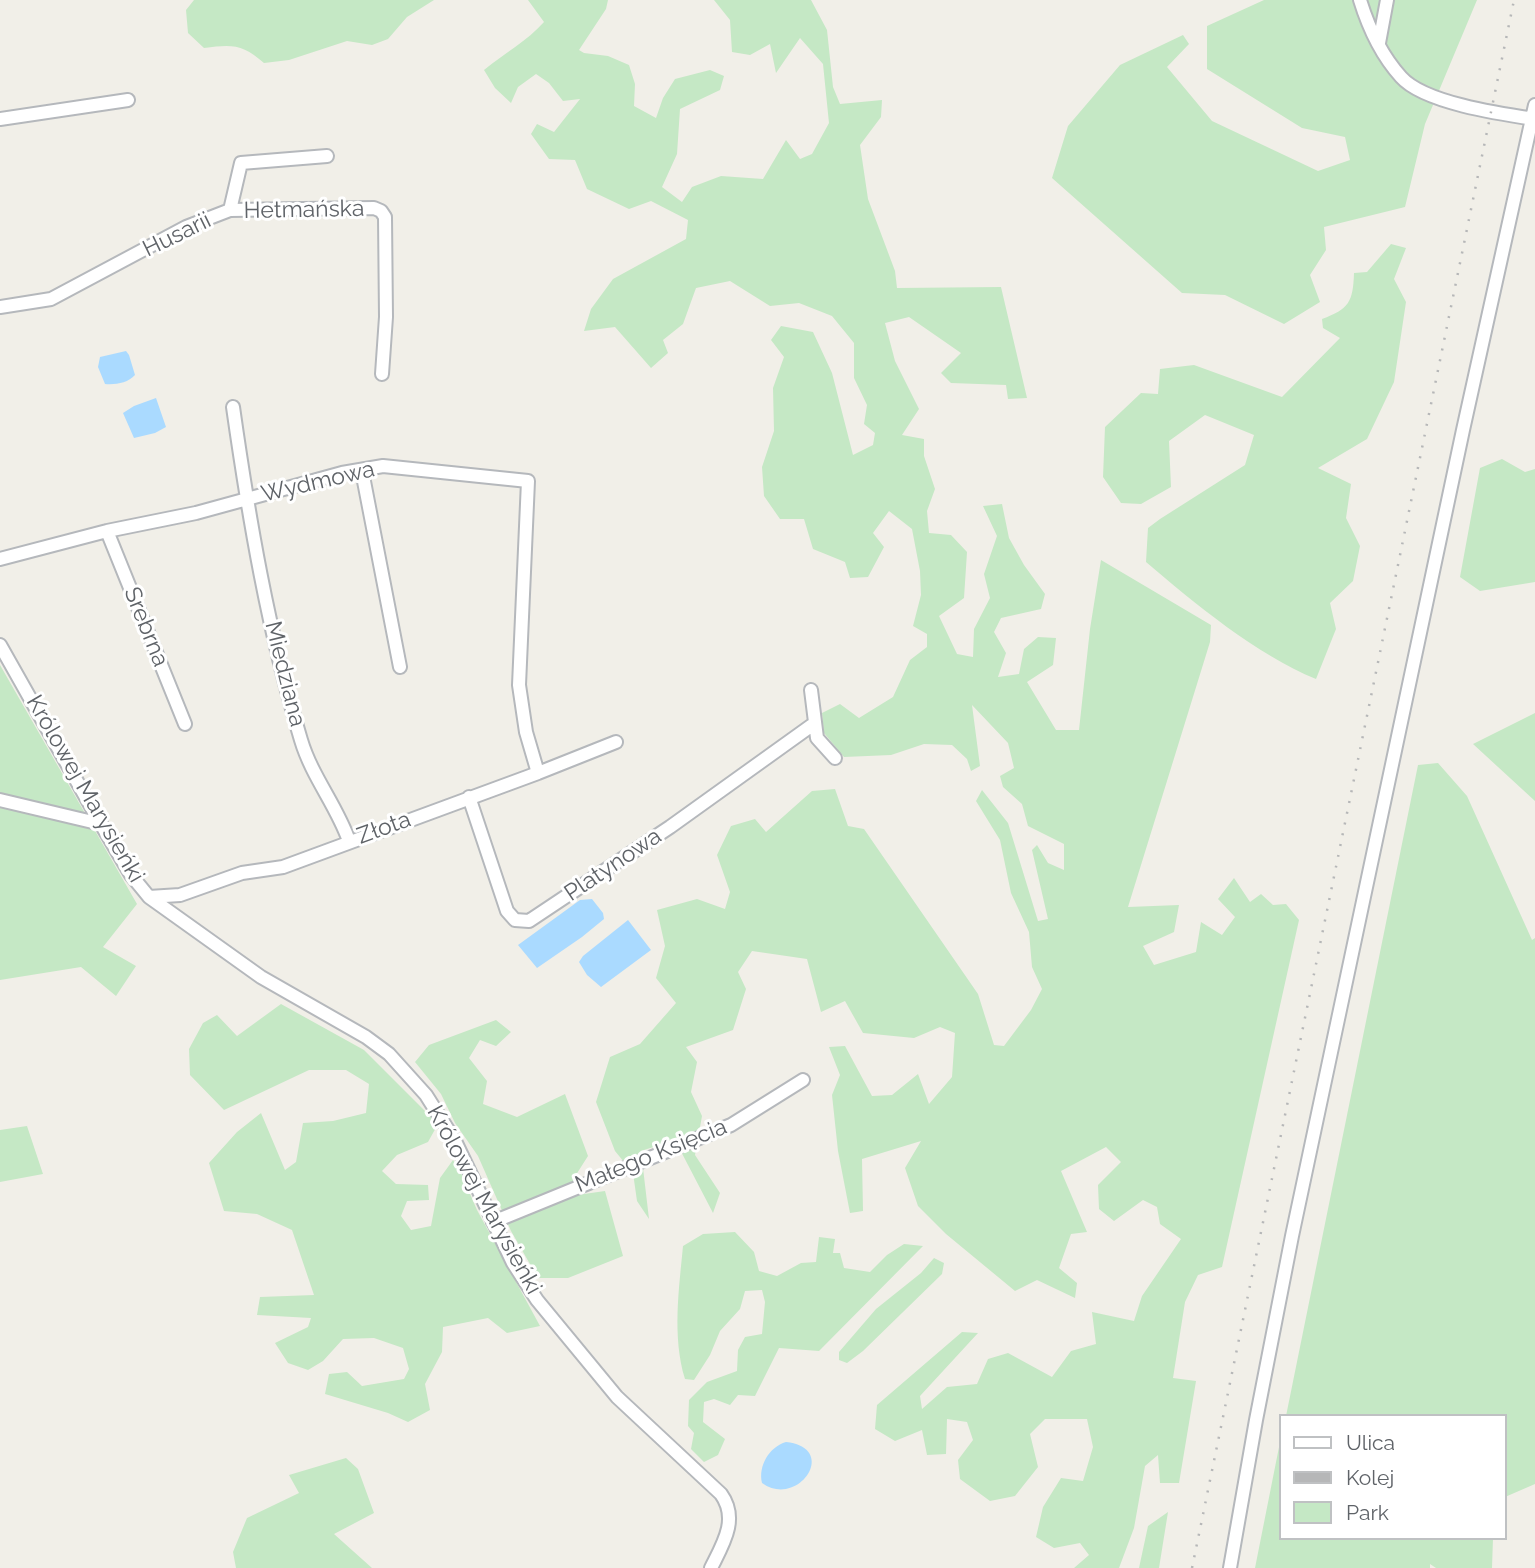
<!DOCTYPE html>
<html>
<head>
<meta charset="utf-8">
<style>
	body { margin:0 }
	#map { position:relative; width:1535px; height:1568px; overflow:hidden; background:#f1efe8; font-family:Raleway,sans-serif }
	canvas { display:block }
	.legend { position:absolute; left:1279px; top:1414px; width:228px; height:126px; box-sizing:border-box; background:#fff; border:2px solid #bfc1c3; margin:0; padding:9px 12px; list-style:none; font-size:21px; color:#5f6368 }
	.legend li { display:flex; align-items:center; gap:14px; height:35px }
	.legend b { width:35px; border:2px solid #bfc1c3 }
</style>
</head>
<body>
<div id="map">
<canvas width="1535" height="1568"></canvas>
<ul class="legend">
<li><b style="height:9px;background:#fff"></b>Ulica</li>
<li><b style="height:9px;background:#b6b7b8"></b>Kolej</li>
<li><b style="height:19px;background:#c5e8c5"></b>Park</li>
</ul>
</div>
<script>
const context = document.querySelector('canvas').getContext('2d');
context.lineJoin = 'round';
function fill(path, color) { context.fillStyle = color; context.fill(path, 'evenodd'); }
function strokePath(path, color, width, dash) { context.strokeStyle = color; context.lineWidth = width; context.lineCap = dash ? 'butt' : 'round'; context.setLineDash(dash || []); context.stroke(path); }
function write(font, color, halo, rows, align = 'center') {
  context.font = font + ' Raleway,sans-serif'; context.lineWidth = 6; context.setLineDash([]); context.textBaseline = 'middle'; context.strokeStyle = halo; context.fillStyle = color; for (const [text, x, y, turn = 0] of rows) {
    context.save(); context.translate(x, y); context.rotate((+turn || 0) * Math.PI / 180); context.textAlign = isNaN(turn) ? turn : align; if (halo) context.strokeText(text, 0, 0); context.fillText(text, 0, 0); context.restore();
  }
}
const green = new Path2D(`
	M194,0H434L407,17L388,39L372,45L347,41L289,60L264,63C243,44 232,44 204,48L188,33L186,10Z
	M528,0H608L606,9L579,50L584,53L608,56L629,65L635,84L634,106L656,118L663,98L675,79L710,70L724,76L720,90L680,109L677,154L662,187L682,202L692,187L721,176L763,179L786,140L800,159L812,154L829,123L823,64L800,38L776,73L770,44L750,55L732,52L730,20L714,0H811L827,30L833,87L840,104L882,100L881,117L860,145L868,199L895,271L897,288L1001,287L1027,398L1008,399L1006,385L951,383L941,373L961,353L909,317L885,323L895,361L919,409L902,435L924,439V456L935,489L927,511L929,533L951,535L967,552L964,598L939,616L957,654L973,657L974,629L990,598L984,574L997,536L983,506L1002,504L1009,538L1024,565L1045,594L1041,609L1001,618L994,632L1006,653L998,677L1019,674L1024,649L1038,637L1056,638L1053,665L1027,682L1056,730H1079L1090,629L1101,560L1211,625L1210,642L1128,907L1179,905L1174,932L1143,946L1154,965L1196,952L1201,922L1222,935L1235,917L1218,899L1234,878L1250,902L1261,894L1273,905L1286,904L1299,920L1222,1267L1198,1275L1185,1302L1173,1378L1196,1381L1179,1483H1160L1158,1455L1145,1466L1134,1528L1119,1568H1074L1089,1555L1080,1543L1054,1548L1036,1537L1043,1507L1061,1478L1083,1481L1093,1447L1087,1419H1045L1030,1434L1038,1467L1015,1496L990,1501L960,1479L958,1460L973,1440L967,1422L947,1419L946,1454L927,1455L922,1430L895,1441L875,1429L877,1405L962,1332L978,1333L920,1396L922,1409L947,1387L977,1384L988,1359L1008,1353L1052,1377L1071,1351L1096,1344L1092,1312L1134,1321L1142,1296L1181,1239L1160,1224L1157,1207L1143,1200L1114,1221L1099,1209L1098,1185L1121,1162L1106,1147L1061,1171L1087,1232L1071,1234L1059,1268L1077,1283L1075,1298L1037,1280L1015,1291L946,1234L918,1206L905,1168L921,1141L862,1159L863,1211L850,1213L838,1151L832,1095L840,1075L829,1047L845,1046L872,1096L892,1095L918,1074L929,1104L952,1077L955,1033L940,1027L914,1038L863,1033L845,1001L821,1012L807,959L752,951L738,972L746,989L733,1030L686,1047L697,1062L691,1092L702,1116L695,1155L720,1193L713,1213L675,1140L641,1151L649,1219L637,1201L633,1173L615,1151L596,1102L610,1057L640,1044L676,1003L656,978L665,946L657,910L697,899L725,909L730,892L717,855L731,826L755,819L766,832L812,791L835,789L848,826L864,829L978,994L994,1045L1004,1046L1031,1010L1042,989L1032,967L1029,932L1011,893L1000,840L976,801L982,790L1008,823L1038,921L1048,919L1032,850L1037,845L1048,863L1064,870V844L1028,826L1022,804L1003,787L1000,776L1014,768L1008,743L972,705L980,766L971,771L967,759L952,745L924,744L891,755L844,757L824,733L822,713L840,704L859,718L893,697L910,660L927,647V634L913,626L921,595L920,571L912,529L889,511L873,533L884,547L868,577L850,578L845,562L813,549L804,519H780L764,496L762,467L774,431L773,388L784,357L771,340L781,326L813,332L832,373L853,455L873,445L875,433L864,424L867,405L854,378V343L832,316L799,303L770,306L730,281L696,288L683,324L663,340L668,353L651,368L615,327L584,331L591,309L613,279L686,239L688,220L651,201L629,209L587,189L575,160L549,159L531,134L537,124L554,132L580,99L563,101L549,83L536,74L518,87L511,103L495,88L484,70C505,53 527,41 544,22Z
	M1264,0H1477L1425,124L1405,207L1324,227L1326,250L1310,275L1320,302L1284,324L1225,295L1182,293L1052,178L1068,126L1120,65L1183,35L1189,44L1167,67L1212,121L1318,171L1350,160L1345,137L1302,128L1207,69V26Z
	M1391,244L1406,248L1394,279L1406,302L1394,382L1367,439L1318,468L1351,484L1346,518L1360,546L1353,581L1330,603L1336,629L1316,679C1257,655 1194,603 1146,562L1148,528L1160,519L1245,465L1254,435L1205,415L1169,441L1171,487L1141,504L1121,503L1103,477L1105,427L1141,393L1158,394L1160,369L1194,365L1282,397L1340,338L1323,328L1322,319C1349,309 1353,302 1354,273L1367,272Z
	M1502,459L1525,472L1535,469V582L1480,591L1460,577L1480,468Z
	M0,665L137,904L103,947L136,966L116,996L81,967L0,980Z
	M1535,713V801L1473,744Z
	M1438,763L1467,796L1532,940L1535,938V1484L1505,1497V1416H1286L1418,765Z
	M281,1004L364,1050L438,1124L428,1142L397,1155L382,1171L396,1184L428,1185L429,1200L407,1201L401,1216L411,1230L431,1226L440,1178L453,1160L461,1173L477,1210L540,1326L507,1333L488,1318L443,1327L442,1352L425,1384L430,1410L408,1422L388,1413L325,1394L329,1374L347,1372L362,1386L404,1379L409,1369L403,1348L374,1338L343,1339L323,1361L308,1370L288,1363L275,1343L308,1327L311,1318L257,1315L260,1297L314,1295L292,1230L257,1214L224,1211L209,1163L237,1132L261,1113L285,1170L296,1162L303,1123L333,1121L366,1113L369,1084L346,1070H309L224,1110L190,1075L189,1049L203,1023L217,1015L237,1036Z
	M496,1020L511,1032L496,1046L480,1040L469,1058L487,1081L483,1104L517,1117L565,1094L588,1156L574,1178L584,1194L605,1191L623,1256L568,1278H538L511,1231L478,1156L455,1123L441,1094L415,1062L429,1045Z
	M27,1126L43,1174L0,1182V1130Z
	M735,1232L754,1252L759,1271L777,1276L801,1263L816,1262L819,1237L835,1239L833,1253H840L844,1268L870,1272L887,1255L904,1244L923,1246L819,1351L779,1348L755,1396L738,1395L730,1405L714,1399L704,1402L703,1422L725,1439L718,1455L704,1462L691,1449L694,1433L688,1426L689,1400L707,1382L737,1371L738,1350L745,1337L762,1334L765,1302L762,1290L745,1291L740,1309L720,1331L710,1355L694,1380L685,1379C672,1336 679,1289 683,1246L703,1234Z
	M934,1258L944,1263L942,1274L863,1351L847,1363L839,1360V1352L876,1309L921,1273Z
	M1281,1437V1538H1493L1492,1568H1436L1430,1564V1568H1255Z
	M346,1458L358,1469L374,1513L334,1534L372,1568H236L233,1552L247,1518L299,1493L289,1475Z
	M1168,1512L1159,1568H1139L1148,1526Z`);
const water = new Path2D(`
	M126,351L129,355L135,375C128,383 115,385 105,384L98,367L100,357Z
	M156,398L166,427L155,433L134,438L123,413L134,406Z
	M592,899L603,913L604,919L582,937L537,968L518,945L580,900Z
	M628,920L651,950L601,987L587,975L579,962L583,956Z
	M786,1442C840,1448 798,1509 762,1483C758,1466 769,1447 786,1442Z`);
const minor = new Path2D(`
	M1360,0C1368,26 1382,56 1401,77C1424,103 1501,114 1535,119
	M1379,43L1387,0
	M0,119L128,100
	M230,210L241,163L327,156
	M0,307L51,299L186,227L230,210L374,208L381,211L385,217L386,317L382,374
	M233,407C249,519 268,631 301,740C312,777 337,806 349,841
	M362,471L400,667
	M107,531L185,724
	M0,559L107,531L196,513L342,473L383,466L528,481L519,685L526,732L538,773
	M0,645L101,824L131,875L149,897L261,977L366,1037L389,1054L426,1095L455,1141L513,1263L537,1300L617,1397L721,1494C739,1519 723,1544 711,1568
	M811,690L817,738L835,758
	M469,797L507,911L515,920L529,921L670,827L815,723
	M0,800L101,824
	M149,897L180,895L242,873L283,867L538,773L616,742
	M493,1222L731,1125L803,1080
	M1230,1568L1256,1420L1292,1236L1463,430L1535,105`);
const rail = new Path2D(`
	M1192,1568L1514,0`);
const streetNames = [
	["Hetmańska",304,210,-1],
	["Husarii",177,235,-26],
	["Wydmowa",318,482,-13],
	["Srebrna",146,627,68],
	["Miedziana",285,674,76],
	["Królowej Marysieńki",85,789,60],
	["Złota",384,828,-20],
	["Platynowa",613,865,-34],
	["Małego Księcia",651,1156,-22],
	["Królowej Marysieńki",484,1200,61]
];
fill(green, '#c5e8c5');
fill(water, '#aadaff');
strokePath(minor, '#b5b8bc', 16);
strokePath(minor, '#fff', 12);
strokePath(rail, '#b6b7b8', 2.5, [2, 9]);
write('23px', '#5f6368', '#fff', streetNames);
</script>
</body>
</html>
